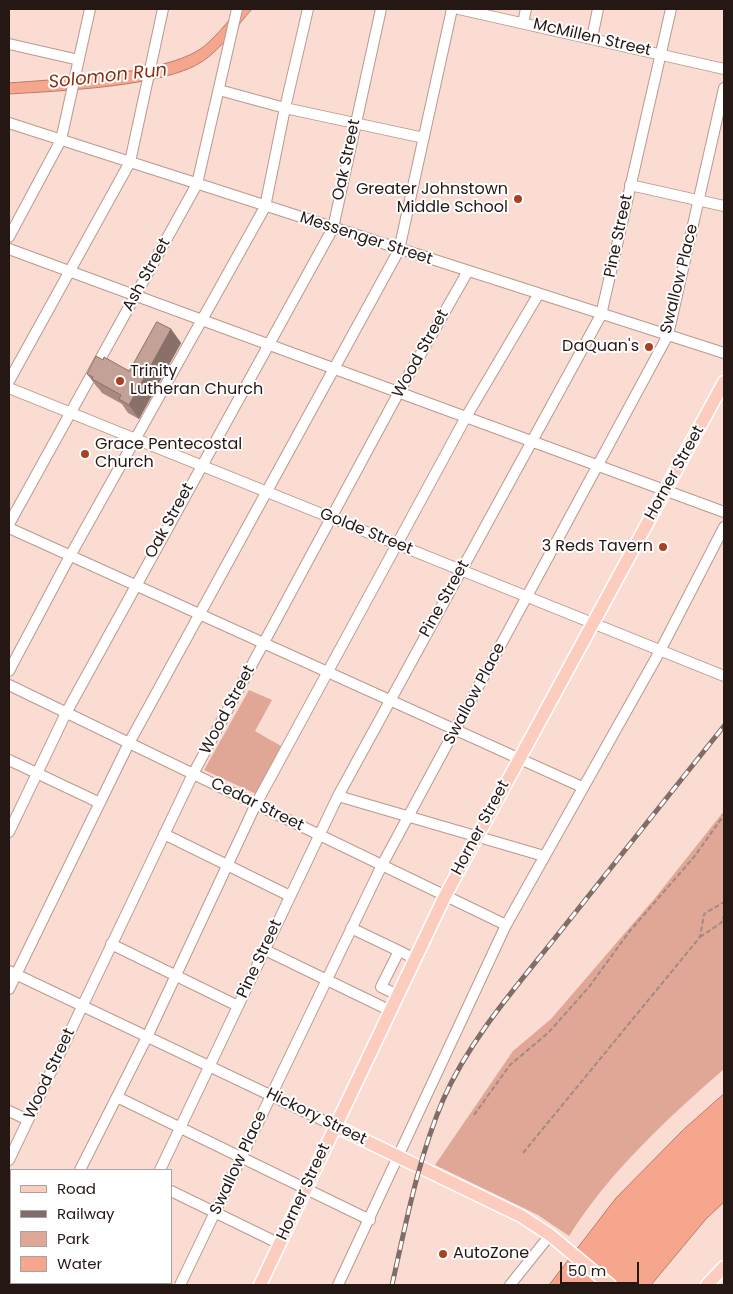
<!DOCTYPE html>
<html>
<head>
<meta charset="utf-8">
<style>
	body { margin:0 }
	#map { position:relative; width:733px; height:1294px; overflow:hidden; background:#fadcd3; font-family:Poppins,sans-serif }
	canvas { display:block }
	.frame { position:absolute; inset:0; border:10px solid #251814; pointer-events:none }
	.legend { position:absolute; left:10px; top:1169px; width:162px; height:115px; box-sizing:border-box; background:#fff; border:1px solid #a8a3a1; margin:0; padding:6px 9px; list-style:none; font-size:15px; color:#251814 }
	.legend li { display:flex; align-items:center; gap:10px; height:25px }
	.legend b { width:25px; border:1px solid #a8a3a1 }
	.scale { position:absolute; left:560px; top:1262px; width:79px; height:22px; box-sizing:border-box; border:2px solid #251814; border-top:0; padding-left:6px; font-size:15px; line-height:18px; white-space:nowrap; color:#251814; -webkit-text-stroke:4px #fff; paint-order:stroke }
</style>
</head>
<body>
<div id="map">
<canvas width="733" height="1294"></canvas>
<div class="frame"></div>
<ul class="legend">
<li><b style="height:6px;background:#fccdbf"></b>Road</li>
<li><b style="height:6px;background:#816d67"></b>Railway</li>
<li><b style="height:14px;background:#e1a796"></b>Park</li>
<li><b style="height:14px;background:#f7a68e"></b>Water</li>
</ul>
<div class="scale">50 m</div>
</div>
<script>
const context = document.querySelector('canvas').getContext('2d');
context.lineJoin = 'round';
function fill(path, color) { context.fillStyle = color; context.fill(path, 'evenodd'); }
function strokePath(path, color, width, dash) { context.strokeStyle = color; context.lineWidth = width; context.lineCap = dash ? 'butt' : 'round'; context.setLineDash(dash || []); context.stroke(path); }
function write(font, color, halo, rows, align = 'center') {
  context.font = font + ' Poppins,sans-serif'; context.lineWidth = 4; context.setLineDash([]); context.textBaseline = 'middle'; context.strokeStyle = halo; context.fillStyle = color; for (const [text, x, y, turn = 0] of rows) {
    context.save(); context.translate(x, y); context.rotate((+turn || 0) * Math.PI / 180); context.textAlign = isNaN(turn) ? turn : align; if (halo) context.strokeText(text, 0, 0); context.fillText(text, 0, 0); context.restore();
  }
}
const green = new Path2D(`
	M249,690L272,700L255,731L281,746L256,794L204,770Z
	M724,811V1069C667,1119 610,1171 569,1236L538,1215L435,1165L513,1051L551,1019L655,898Z`);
const water = new Path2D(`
	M239,9H252C237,26 222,48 203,61C166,87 56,91 9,94V83C58,79 159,75 199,50C214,40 227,22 239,9Z
	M724,1094V1202L706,1219L651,1285H549L616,1198L683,1130Z`);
const path = new Path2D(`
	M700,937L721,923L724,916
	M474,1115L510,1065L548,1033L589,987L629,932L694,857L724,815
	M523,1153L700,937L704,914L724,902`);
const minor = new Path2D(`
	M459,9L724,69
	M523,23L526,9
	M592,38L598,9
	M9,44L79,60
	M219,90L285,108L424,138
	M9,123L724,353
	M630,185L724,206
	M9,237L61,140L90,9
	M9,249L724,512
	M9,381L130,162L163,9
	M9,388L724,676
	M9,524L197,184L237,9
	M9,528L582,787
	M9,671L70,556L265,207L285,108L308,9
	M9,685L506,925
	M9,760L100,803
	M338,796L544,856
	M9,832L66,713L333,228L381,9
	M164,834L290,896
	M351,928L399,951
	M111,944L238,1006
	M265,950L391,1011
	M9,971L335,1126
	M9,989L129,743L399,250L452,9
	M398,995L381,987L399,951L416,959
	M117,1097L370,1220
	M9,1111L28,1120
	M9,1160L193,774L399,392L468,271
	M80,1170L147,1037L256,804L466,417L538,295
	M160,1170L338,796L601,315L671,9
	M9,1181L11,1182
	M171,1191L280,1244
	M9,1257L11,1258
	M63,1283L69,1285
	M22,1285L23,1283
	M102,1285L104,1283
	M180,1285L382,865L668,335L724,88
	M338,1285L506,925L660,651L724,527
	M510,1285L550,1235`);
const major = new Path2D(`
	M335,1126L521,1216L550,1235L610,1285
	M260,1285L445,896L724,382
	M707,1285L724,1267`);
const rail = new Path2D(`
	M392,1285C406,1223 418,1159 443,1100C470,1038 518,985 559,933C614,864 669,795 724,726`);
const wall = new Path2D(`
	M171,329L181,343L139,419L128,413L122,404L102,393L99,389L97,387L87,374L103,360L129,371Z`);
const shadedWall = new Path2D(`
	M171,329L181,343L139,419L129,405Z`);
const building = new Path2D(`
	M157,322L171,329L129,405L119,399L121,395L92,379L93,377L87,374L96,356L103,360L104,357L129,371Z`);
const markers = [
	[518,199,5,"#a94121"],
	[649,347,5,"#a94121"],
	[120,381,5,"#a94121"],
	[85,454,5,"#a94121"],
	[663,547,5,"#a94121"],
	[443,1254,5,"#a94121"]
];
const streetNames = [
	["McMillen Street",592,38,13],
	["Oak Street",347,160,-78],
	["Pine Street",619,236,-78],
	["Messenger Street",366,239,18],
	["Ash Street",147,275,-61],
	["Swallow Place",680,279,-76],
	["Wood Street",421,354,-61],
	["Horner Street",675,473,-61],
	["Oak Street",170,521,-61],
	["Golde Street",366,532,22],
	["Pine Street",445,599,-61],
	["Swallow Place",475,694,-62],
	["Wood Street",228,710,-62],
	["Cedar Street",257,805,26],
	["Horner Street",481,828,-62],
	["Pine Street",260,959,-65],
	["Wood Street",50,1074,-65],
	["Hickory Street",316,1117,26],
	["Swallow Place",239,1163,-65],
	["Horner Street",304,1192,-65]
];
const poiNames = [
	["Greater Johnstown",508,190],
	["Middle School",508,208],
	["DaQuan's",639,347],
	["Trinity",130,372,"left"],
	["Lutheran Church",130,390,"left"],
	["Grace Pentecostal",95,445,"left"],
	["Church",95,463,"left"],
	["3 Reds Tavern",653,547],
	["AutoZone",453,1254,"left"]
];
const waterNames = [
	["Solomon Run",108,77,-6]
];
fill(green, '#e1a796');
fill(water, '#f7a68e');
strokePath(water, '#b87b69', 1);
strokePath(minor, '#bb988e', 12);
strokePath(major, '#fff', 15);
strokePath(path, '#a18a83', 2, [5, 2.5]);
strokePath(minor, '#fff', 10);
strokePath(major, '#fccdbf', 12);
strokePath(rail, '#816d67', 5);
strokePath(rail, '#fff', 3, [9]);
fill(wall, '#a98a82');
fill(shadedWall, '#89716a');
fill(building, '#c4a197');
strokePath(building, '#89716a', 1);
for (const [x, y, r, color] of markers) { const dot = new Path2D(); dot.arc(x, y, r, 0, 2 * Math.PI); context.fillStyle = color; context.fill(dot); strokePath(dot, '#fff', 2); }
write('16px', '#251814', '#fff', streetNames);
write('16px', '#251814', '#fff', poiNames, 'right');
write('italic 18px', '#8c2f10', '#fff', waterNames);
</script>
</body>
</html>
